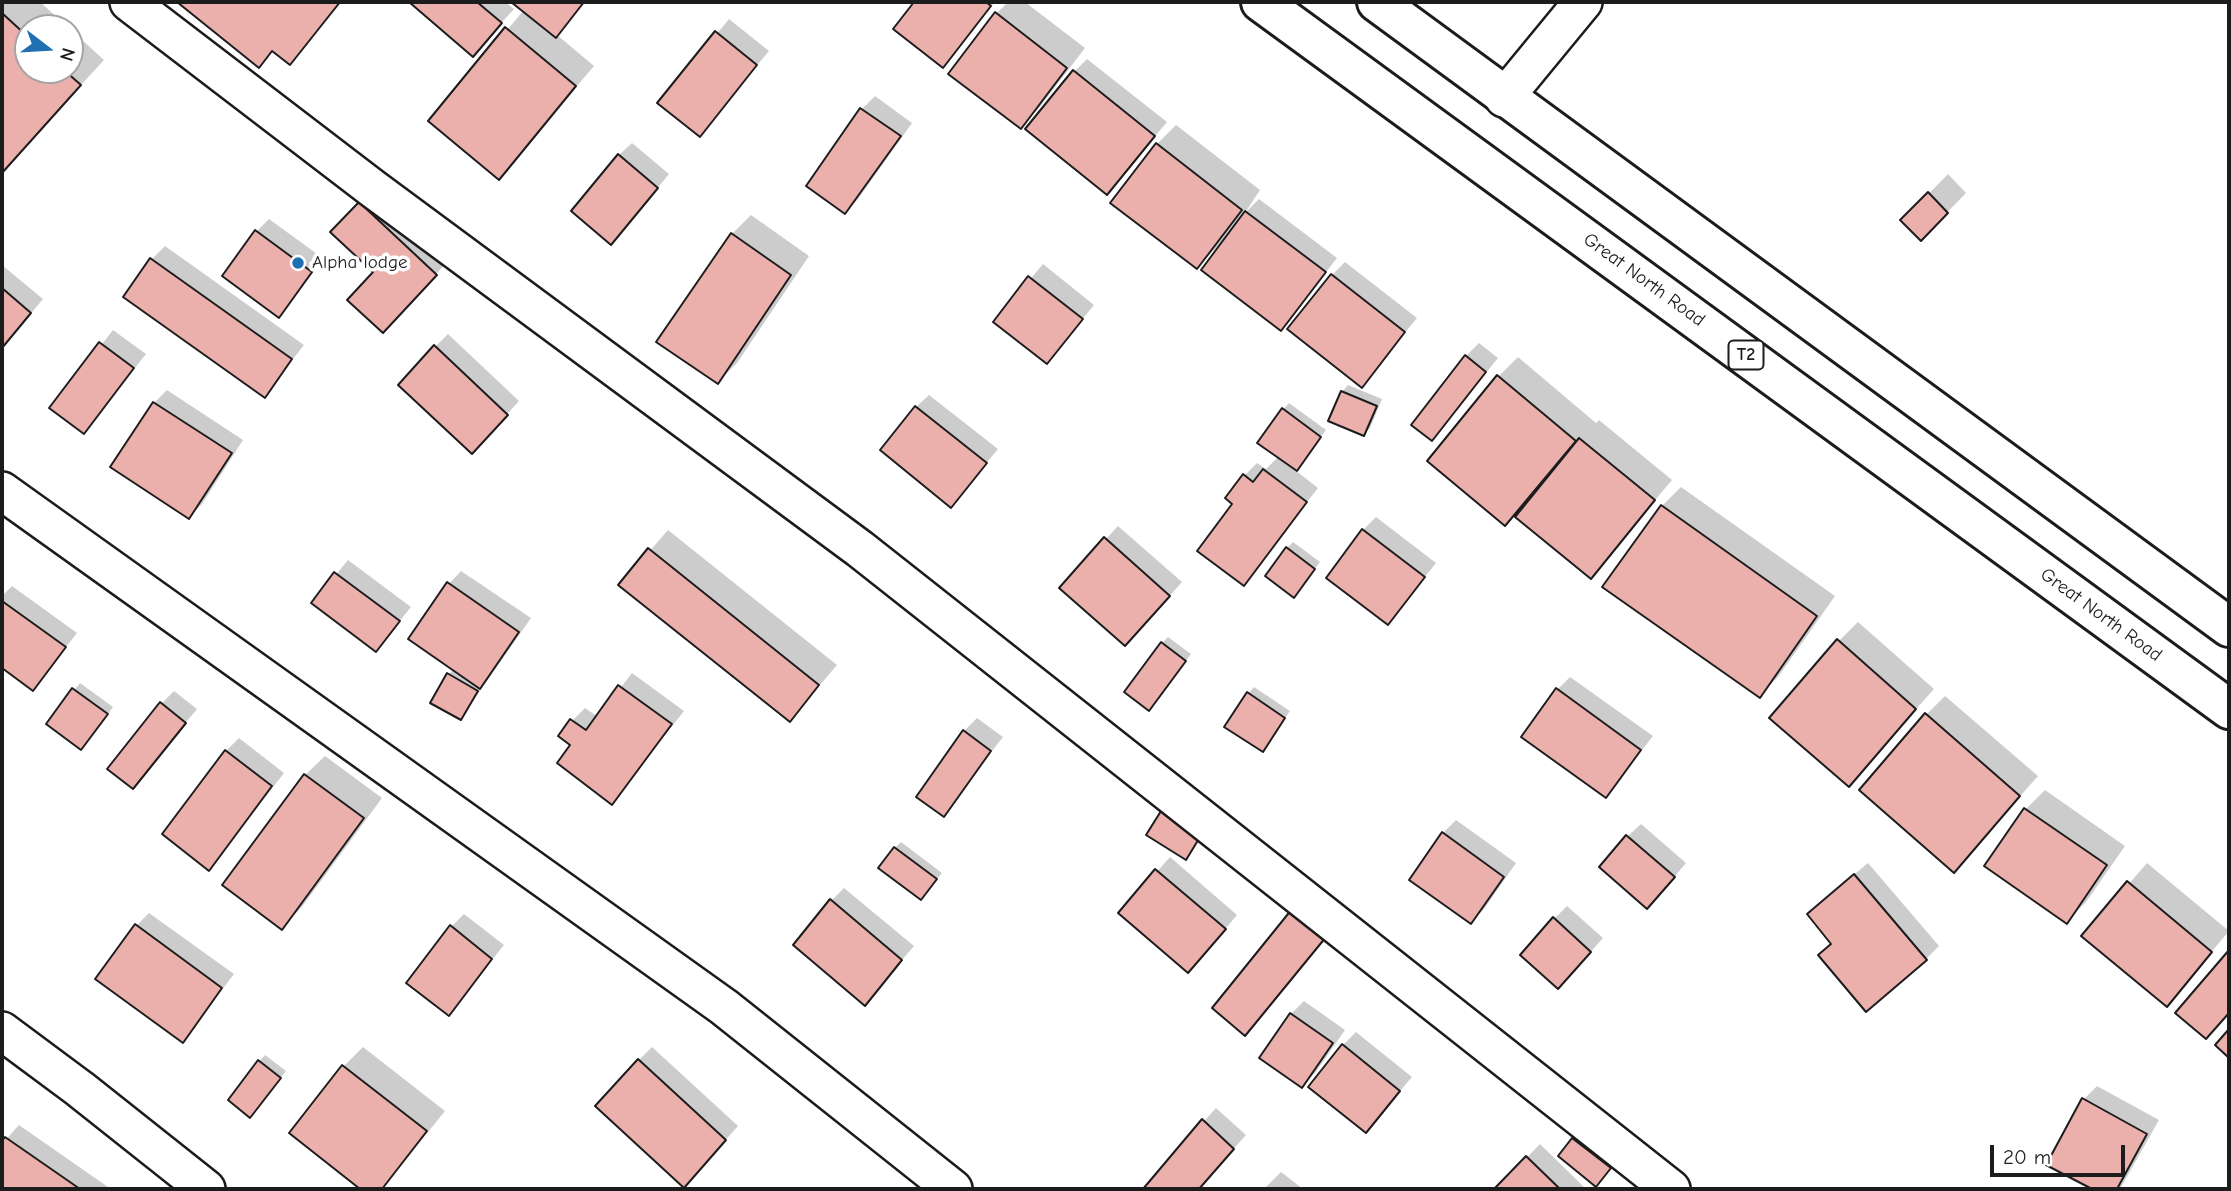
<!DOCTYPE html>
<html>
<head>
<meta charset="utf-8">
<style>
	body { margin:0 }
	#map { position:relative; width:2231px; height:1191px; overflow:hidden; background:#fff; font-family:"Comic Neue",sans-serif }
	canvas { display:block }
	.frame { position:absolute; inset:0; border:4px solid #1c1c1c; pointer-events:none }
	.north { position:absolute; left:14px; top:14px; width:70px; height:70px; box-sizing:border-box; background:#fff; border:2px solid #a4a4a4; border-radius:50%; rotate:107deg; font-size:19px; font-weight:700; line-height:28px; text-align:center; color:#1c1c1c }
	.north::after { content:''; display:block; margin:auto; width:24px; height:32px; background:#1f6fb2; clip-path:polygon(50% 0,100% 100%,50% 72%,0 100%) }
	.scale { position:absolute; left:1990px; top:1145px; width:135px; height:32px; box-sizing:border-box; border:4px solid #1c1c1c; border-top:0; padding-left:9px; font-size:21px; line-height:24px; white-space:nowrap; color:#1c1c1c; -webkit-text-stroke:5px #fff; paint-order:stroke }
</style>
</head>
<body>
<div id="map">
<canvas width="2231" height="1191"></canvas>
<div class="frame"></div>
<div class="north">N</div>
<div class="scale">20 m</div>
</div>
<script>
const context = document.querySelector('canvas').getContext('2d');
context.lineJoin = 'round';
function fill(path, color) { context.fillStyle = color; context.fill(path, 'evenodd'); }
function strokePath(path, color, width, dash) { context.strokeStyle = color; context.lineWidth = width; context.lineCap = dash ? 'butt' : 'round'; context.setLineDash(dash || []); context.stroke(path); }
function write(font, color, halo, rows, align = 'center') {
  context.font = font + ' "Comic Neue",sans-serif'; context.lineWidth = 7; context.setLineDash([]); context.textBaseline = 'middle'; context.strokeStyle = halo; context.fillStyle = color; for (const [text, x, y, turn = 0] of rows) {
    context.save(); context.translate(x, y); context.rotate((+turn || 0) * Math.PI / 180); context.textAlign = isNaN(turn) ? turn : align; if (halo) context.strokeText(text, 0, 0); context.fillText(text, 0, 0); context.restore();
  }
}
const shadow = new Path2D(`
	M2,2H40L69,28H28V70H70V29L104,60L2,171Z
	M180,2H342L290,62L274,50L259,65Z
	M412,2H505L514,9L473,54Z
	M514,2H586L556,34L594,66L499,177L430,121L524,10Z
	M916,2H995L943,65L896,28Z
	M1008,2H1025L1085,48L1039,108L1020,127L996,14Z
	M729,19L769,51L699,135L660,103Z
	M1087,59L1167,122L1107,193L1074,72Z
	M875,96L912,123L858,199L845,212L808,185L862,109Z
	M1176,125L1260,190L1245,213L1259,199L1337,258L1281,329L1220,244L1197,267L1157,144Z
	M632,143L669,174L624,229L619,155Z
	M1948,174L1966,193L1921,239L1903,220Z
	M373,190L448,261L396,318L376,272L333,232Z
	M751,215L809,256L737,363L718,382L732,234Z
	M269,219L324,259L279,316L256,232Z
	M165,246L304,345L265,395L152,259Z
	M1345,262L1417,318L1361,386L1332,275Z
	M1043,264L1094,305L1047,362L995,321Z
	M2,265L43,299L2,348Z
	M113,330L146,354L84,432L52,408Z
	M448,334L519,401L485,439L435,347Z
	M1479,343L1498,358L1432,439L1466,356Z
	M1518,357L1596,423L1599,420L1672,480L1591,576L1525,503L1505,523L1499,376Z
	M1348,385L1382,399L1370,428L1364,434L1342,392Z
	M167,390L243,440L202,504L189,517L113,467L154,403Z
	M929,395L998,449L951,506L916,407Z
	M1289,403L1326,430L1295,470L1318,488L1243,584L1234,504L1244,476L1257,463L1266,469L1279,456L1283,410Z
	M1681,487L1835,596L1778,677L1759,696L1605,587L1662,506Z
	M1376,517L1436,563L1388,623L1363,530Z
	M1118,526L1182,582L1138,631L1106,539Z
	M668,530L837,665L790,720L620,585Z
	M1293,542L1320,562L1294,596L1287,548Z
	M348,560L411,607L376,650L313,603Z
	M461,571L531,618L461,718L449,674L454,669L449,584Z
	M12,586L77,633L33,689L2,666V596Z
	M1858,622L1934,689L1849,784L1839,641Z
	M1168,637L1191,654L1155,702L1162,643Z
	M632,673L684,711L612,802L573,745L572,721L585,708L598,717Z
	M1570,677L1653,736L1606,796L1557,690Z
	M80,683L113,707L87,742L48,724Z
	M1254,687L1290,711L1262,750L1248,694Z
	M174,691L197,709L133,786L161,704Z
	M1945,696L2038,776L1954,871L1926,715Z
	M977,718L1003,737L943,814L964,731Z
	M239,738L284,773L209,869L226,751Z
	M325,756L382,798L301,908L282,927L224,885L305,775Z
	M2045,790L2125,846L2086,902L2067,921L1987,866L2026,809Z
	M1456,820L1516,863L1484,909L1471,922L1443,833Z
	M1641,824L1686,863L1660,894L1628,836Z
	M901,842L942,873L927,892L895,848Z
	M1170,857L1237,915L1201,958L1120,913Z
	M1868,863L1939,946L1926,959L1833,943L1822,901Z
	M2147,863L2229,931L2167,1005L2084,936Z
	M844,888L914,946L865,1003L831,901Z
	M1567,906L1603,938L1571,974L1554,919Z
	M149,913L234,974L183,1041L136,926Z
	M464,914L504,945L449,1013L451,927Z
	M1304,1001L1345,1030L1315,1073L1302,1086L1291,1014Z
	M1356,1032L1412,1077L1366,1131L1343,1045Z
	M363,1047L445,1111L382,1189H363L291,1133L344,1066Z
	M652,1047L738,1126L697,1172L639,1060Z
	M265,1055L286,1071L256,1109L259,1062Z
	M2097,1086L2159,1120L2120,1189H2096L2049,1164L2084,1099Z
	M1216,1108L1246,1135L1198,1189H1145L1144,1188Z
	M19,1125L108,1187L106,1189H2V1144Z
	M1579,1133L1615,1161L1602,1179L1573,1139Z
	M1540,1144L1586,1189H1496Z
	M1281,1172L1303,1189H1264Z`);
const building = new Path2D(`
	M177,2H340L290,65L272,51L259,68Z
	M409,2H477L502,23L473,57Z
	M511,2H584L556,38Z
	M914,2H986L991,6L943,68L893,29Z
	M995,12L1067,68L1021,129L948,74Z
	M2,13L28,37V70H64L81,85L2,173Z
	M505,27L576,86L499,180L428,121Z
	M715,31L757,65L700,137L657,103Z
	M1073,70L1155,136L1107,195L1025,129Z
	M860,108L901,136L845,214L806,186Z
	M1156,143L1242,210L1197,269L1110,203Z
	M618,154L658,188L611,245L571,211Z
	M1928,192L1948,213L1921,241L1900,220Z
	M359,202L437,275L383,333L347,300L373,272L330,232Z
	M1245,211L1326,272L1281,331L1201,270Z
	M255,230L312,272L279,318L222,276Z
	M731,233L791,275L718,384L656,342Z
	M150,258L292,359L265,398L123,297Z
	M1331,274L1405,332L1362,388L1287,329Z
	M1028,276L1083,319L1047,364L993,322Z
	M2,288L31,313L2,348Z
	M99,342L134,368L84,434L49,408Z
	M434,345L508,415L472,454L398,385Z
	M1465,355L1486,372L1432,441L1411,425Z
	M1497,375L1576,441L1505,526L1427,461Z
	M1341,391L1377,406L1364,436L1328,421Z
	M153,402L232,453L189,519L110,467Z
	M915,406L987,463L951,508L880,450Z
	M1282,408L1321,437L1297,471L1257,443Z
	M1579,438L1655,500L1591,579L1515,517Z
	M1263,469L1307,502L1244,586L1197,551L1232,504L1225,498L1243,474L1253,482Z
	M1661,505L1817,616L1760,698L1602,587Z
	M1362,529L1425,577L1388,625L1326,578Z
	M1104,537L1170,596L1125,646L1059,588Z
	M1286,547L1315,569L1294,598L1265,576Z
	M648,548L819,685L790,722L618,585Z
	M334,572L400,621L376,652L311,603Z
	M447,582L519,632L480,689L408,639Z
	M2,601L66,647L33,691L2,668Z
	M1837,639L1916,709L1849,787L1769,718Z
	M1161,642L1186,661L1149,711L1124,692Z
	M447,673L478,691L461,720L430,703Z
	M618,685L672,724L612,805L557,763L570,745L558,736L570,719L586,730Z
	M72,688L108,714L81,750L46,724Z
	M1556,688L1641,750L1606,798L1521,737Z
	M1247,692L1285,718L1263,752L1224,727Z
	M160,702L186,723L133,789L107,769Z
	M1925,713L2020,796L1954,873L1859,790Z
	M963,730L991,751L944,817L916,797Z
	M225,750L272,786L209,871L162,834Z
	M304,774L364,818L282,930L222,885Z
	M2024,808L2107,865L2067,924L1984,866Z
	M1161,811L1200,837L1186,860L1146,835Z
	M1442,832L1504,877L1471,924L1409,880Z
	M1626,835L1675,877L1647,909L1599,867Z
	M894,847L937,879L921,900L878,868Z
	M1155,869L1226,929L1188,973L1118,913Z
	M1854,874L1927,960L1866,1012L1818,955L1831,944L1807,914Z
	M2127,881L2212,952L2167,1007L2081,936Z
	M830,899L902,960L865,1006L793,945Z
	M1292,909L1326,937L1245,1036L1212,1008Z
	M1553,917L1591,952L1558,989L1520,955Z
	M135,924L222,988L183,1043L95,979Z
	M450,925L492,959L449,1016L406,983Z
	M2229,950V1013L2206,1039L2175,1013Z
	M1290,1013L1333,1043L1302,1088L1259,1058Z
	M2229,1029V1058L2215,1045Z
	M1342,1044L1400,1091L1366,1133L1308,1087Z
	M638,1059L726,1140L684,1188L595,1106Z
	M258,1060L281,1078L250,1118L228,1100Z
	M342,1065L427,1131L382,1189H360L289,1133Z
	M2082,1098L2147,1134L2117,1189H2092L2046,1165Z
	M1202,1119L1234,1149L1199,1189H1143Z
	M5,1137L80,1189H2V1141Z
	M1572,1138L1611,1168L1596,1187L1558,1156Z
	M1526,1156L1560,1189H1494Z`);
const street = new Path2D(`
	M129,2L372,188L860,549L1671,1189
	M1504,98L1583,2
	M2,491L724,1007L953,1189
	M2,1031L80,1089L206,1189`);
const highway = new Path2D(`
	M1261,2L2229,709
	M1377,2L2229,627`);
const markers = [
	[298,263,7,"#1f6fb2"]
];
const shields = [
	[1746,355,35]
];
const shieldNames = [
	["T2",1746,355]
];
const poiNames = [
	["Alpha lodge",312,263]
];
const streetNames = [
	["Great North Road",1644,280,36],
	["Great North Road",2101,615,36]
];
fill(shadow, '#0003');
fill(building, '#ebb0ac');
strokePath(building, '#1c1c1c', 2);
strokePath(street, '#1c1c1c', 42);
strokePath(highway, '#1c1c1c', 44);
strokePath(street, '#fff', 37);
strokePath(highway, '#fff', 38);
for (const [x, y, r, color] of markers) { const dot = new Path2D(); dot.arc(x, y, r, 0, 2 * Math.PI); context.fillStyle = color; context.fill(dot); strokePath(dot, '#fff', 2.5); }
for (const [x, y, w] of shields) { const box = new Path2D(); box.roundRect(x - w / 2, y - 14.5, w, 29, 5); context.fillStyle = '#fff'; context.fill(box); strokePath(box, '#1c1c1c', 2); }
write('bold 18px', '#1c1c1c', null, shieldNames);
write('19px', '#1c1c1c', '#fff', poiNames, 'left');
write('19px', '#1c1c1c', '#fff', streetNames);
</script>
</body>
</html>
